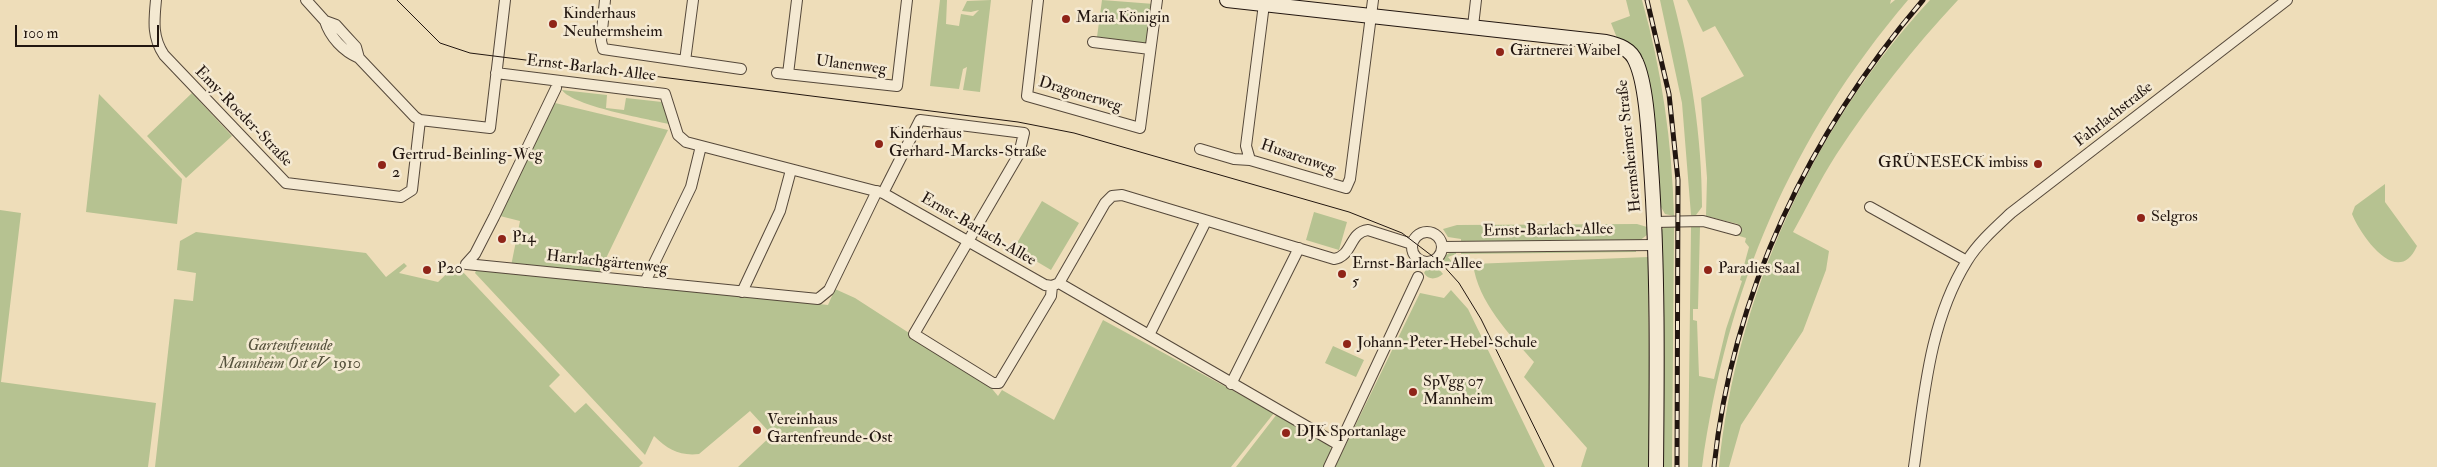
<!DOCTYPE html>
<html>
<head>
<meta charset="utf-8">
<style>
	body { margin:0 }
	#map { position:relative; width:2437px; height:467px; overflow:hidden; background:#eeddb9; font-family:"IM FELL Double Pica",serif }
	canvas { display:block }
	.scale { position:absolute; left:15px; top:25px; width:144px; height:22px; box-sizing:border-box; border:2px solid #221610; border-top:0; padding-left:6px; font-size:15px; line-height:18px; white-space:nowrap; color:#221610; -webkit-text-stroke:4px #f4e9d2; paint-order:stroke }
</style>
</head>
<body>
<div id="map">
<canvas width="2437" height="467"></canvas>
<div class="scale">100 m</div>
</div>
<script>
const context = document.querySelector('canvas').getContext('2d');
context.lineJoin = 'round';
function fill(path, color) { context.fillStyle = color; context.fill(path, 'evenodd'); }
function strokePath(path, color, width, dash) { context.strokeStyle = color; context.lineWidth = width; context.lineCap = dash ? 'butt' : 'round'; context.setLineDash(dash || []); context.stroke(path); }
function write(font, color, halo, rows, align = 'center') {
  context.font = font + ' "IM FELL Double Pica",serif'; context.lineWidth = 5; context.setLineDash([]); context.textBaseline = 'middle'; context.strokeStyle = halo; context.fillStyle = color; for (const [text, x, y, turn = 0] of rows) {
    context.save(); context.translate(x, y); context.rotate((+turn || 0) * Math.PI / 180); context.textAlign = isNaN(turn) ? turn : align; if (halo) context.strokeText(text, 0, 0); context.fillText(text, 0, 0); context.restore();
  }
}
const green = new Path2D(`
	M940,0H947L946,24L959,26L961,14L973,16L979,10L971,12L962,11L967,1L991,0L980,92L963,90L967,67L963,69L959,89L930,86Z
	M1102,0L1154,4L1148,44L1097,37Z
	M1626,0H1642C1662,71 1672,142 1674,216L1665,214L1661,207L1657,145L1646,68L1635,49L1617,38L1611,23L1630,16Z
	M1660,0H1673C1691,68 1702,136 1702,207L1696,215H1691L1682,103Z
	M1687,0H1891L1890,4L1895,0H1908C1790,139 1727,288 1702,467H1688L1691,227H1700L1698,309H1693V320L1697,321L1699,376L1714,379L1726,329L1742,281L1740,280L1749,247L1745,242L1746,238L1736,235L1738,224L1706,216L1707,178L1701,98L1744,76L1715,26L1703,32Z
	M1930,0H1958C1913,48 1872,100 1836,155C1820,180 1807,207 1793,232L1829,251L1826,270L1803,331L1741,425L1729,467H1719C1736,296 1813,126 1930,0Z
	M562,90L607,95L606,108L624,110L626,98L662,102L669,124C647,119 573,106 562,90Z
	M192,93L232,136L186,178L147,136Z
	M99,94L182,179L177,224L86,212Z
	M555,103L668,130L596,279L828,305L835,289L855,298L988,384L998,396L1002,390L1054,420L1103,320L1274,413L1231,467H738L772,435L750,411L699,454C680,456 668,450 654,436L645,455L475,273L477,268L510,271L520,221L500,216Z
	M2385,184V202L2417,246C2398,289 2361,236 2352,214L2355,206Z
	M1042,201L1079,223L1051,270L1014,248Z
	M0,210L21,213L1,382L156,403L148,467H0Z
	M1314,212L1347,222L1339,250L1306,240Z
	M1637,224L1647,227V235L1639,241L1461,243V239L1448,237L1443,229L1457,225Z
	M1664,227H1674L1672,467H1663L1661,460V231Z
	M196,232L366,253L386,277L404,263L407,266L399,273L438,282L454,267L462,271L560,375L549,386L575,413L586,403L643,463L639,467H155L174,299L193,301L196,273L177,270L180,241Z
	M1636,249V252L1461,254V251Z
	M1456,251V254L1448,257L1453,263L1437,267L1443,274C1437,279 1429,281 1424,273C1428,266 1447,252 1456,251Z
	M1648,257L1650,467H1581L1587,448L1524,377L1534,362C1509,334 1478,302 1473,264Z
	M1451,290L1468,309L1545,467H1335L1420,293L1444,298Z
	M1333,346L1364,360L1356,377L1325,363Z
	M1277,414L1329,444L1332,452L1325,467H1236Z`);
const street = new Path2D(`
	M156,0C154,21 152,37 164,55L286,183L401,197L412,190L420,120
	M306,0L325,21L336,25L345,35L356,47L359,58
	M605,0L601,41L603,49L741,69
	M325,21C330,37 343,51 359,58L415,117L420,120L490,128L505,0
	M1473,26L1476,0
	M1093,42L1150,49
	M685,61L693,0
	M496,73L665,94L678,135L686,142L883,193L1045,285L1052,286L1059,283L1105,203L1112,196L1122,195L1334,259C1353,256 1349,232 1368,230L1412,244
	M777,73L897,86L907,0
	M788,74L797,0
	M1027,96L1140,128L1157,0
	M1027,96L1038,0
	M1200,149L1234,159L1250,160L1346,188L1350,179L1373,0
	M1250,160L1246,146L1264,4
	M883,193L920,120L1024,133L1019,154L914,334L993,383H999L1051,296L1052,286
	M1870,207L1967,261
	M1655,222L1703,221L1736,230
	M1412 247a15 15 0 1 1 30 0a15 15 0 1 1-30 0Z
	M1442,247L1655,245
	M466,264L818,299L829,290L877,191
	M466,264L475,254L494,217L556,88
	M645,282L691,187L701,146
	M1059,283L1339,445
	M742,292L780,211L791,170
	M1149,335L1206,221
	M1231,384L1299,248
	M1329,467L1418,277
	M1914,467C1924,397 1929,322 1967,261C1978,243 1995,228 2011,213L2287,0`);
const secondary = new Path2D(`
	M1227,0L1606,42C1619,45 1631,49 1636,62C1647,86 1649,140 1651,167C1658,267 1657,367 1656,467`);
const tram = new Path2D(`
	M397,0L440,43L470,53L1018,122L1074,133L1349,212L1402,233L1440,262L1459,283L1481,319L1554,467`);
const rail = new Path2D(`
	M1647,0L1669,94L1678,180L1677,467
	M1714,467C1732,293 1810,132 1923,0`);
const markers = [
	[1066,19,5,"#8f2418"],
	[553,24,5,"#8f2418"],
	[1500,52,5,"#8f2418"],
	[879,144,5,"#8f2418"],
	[2038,164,5,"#8f2418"],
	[382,165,5,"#8f2418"],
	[2141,218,5,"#8f2418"],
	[502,239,5,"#8f2418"],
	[427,270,5,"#8f2418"],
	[1708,270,5,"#8f2418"],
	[1342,274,5,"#8f2418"],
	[1347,344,5,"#8f2418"],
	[1413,392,5,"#8f2418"],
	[757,430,5,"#8f2418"],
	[1286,433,5,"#8f2418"]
];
const poiNames = [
	["Kinderhaus",563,15],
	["Neuhermsheim",563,33],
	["Maria Königin",1076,19],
	["Gärtnerei Waibel",1510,52],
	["Kinderhaus",889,135],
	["Gerhard-Marcks-Straße",889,153],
	["Gertrud-Beinling-Weg",392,156],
	["2",392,174],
	["GRÜNESECK imbiss",2028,164,"right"],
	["Selgros",2151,218],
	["P14",512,239],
	["Ernst-Barlach-Allee",1352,265],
	["5",1352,283],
	["P20",437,270],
	["Paradies Saal",1718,270],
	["Johann-Peter-Hebel-Schule",1357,344],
	["SpVgg 07",1423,383],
	["Mannheim",1423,401],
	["Vereinhaus",767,421],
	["Gartenfreunde-Ost",767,439],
	["DJK Sportanlage",1296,433]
];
const streetNames = [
	["Ulanenweg",851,66,7],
	["Ernst-Barlach-Allee",591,69,7],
	["Dragonerweg",1080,95,17],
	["Fahrlachstraße",2114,115,-38],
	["Emy-Roeder-Straße",243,117,46],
	["Hermsheimer Straße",1630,146,-96],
	["Husarenweg",1298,158,19],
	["Ernst-Barlach-Allee",978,230,30],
	["Ernst-Barlach-Allee",1548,231,-1],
	["Harrlachgärtenweg",607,263,6]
];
const parkNames = [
	["Gartenfreunde",290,347],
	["Mannheim Ost eV 1910",290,365]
];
fill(green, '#b6c291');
strokePath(street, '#55483a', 12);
strokePath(secondary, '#221610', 16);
strokePath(street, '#f4e9d2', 10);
strokePath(secondary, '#f4e9d2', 14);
strokePath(tram, '#221610', 1);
strokePath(rail, '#221610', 5);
strokePath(rail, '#f4e9d2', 3, [9]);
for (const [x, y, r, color] of markers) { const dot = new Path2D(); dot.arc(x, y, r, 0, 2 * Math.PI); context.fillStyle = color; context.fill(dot); strokePath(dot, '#f4e9d2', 2); }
write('16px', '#221610', '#f4e9d2', poiNames, 'left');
write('16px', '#221610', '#f4e9d2', streetNames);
write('italic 16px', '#56523d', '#f4e9d2', parkNames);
</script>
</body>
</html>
